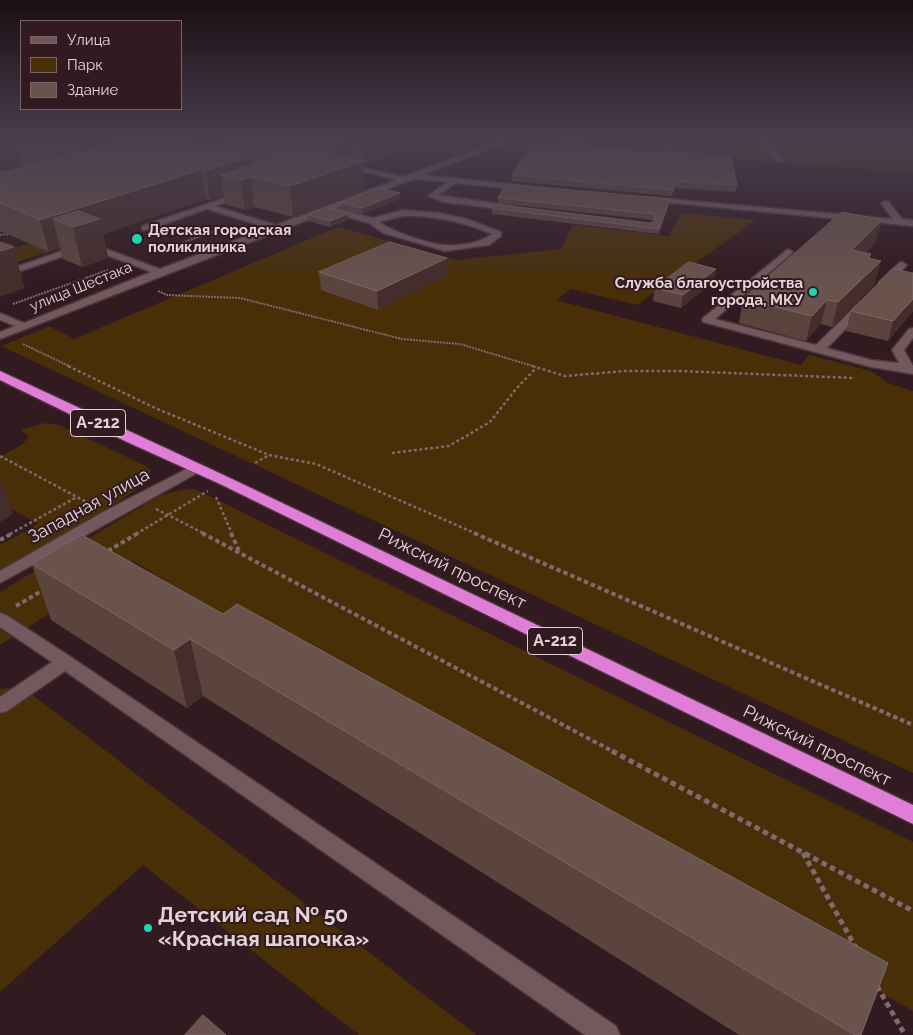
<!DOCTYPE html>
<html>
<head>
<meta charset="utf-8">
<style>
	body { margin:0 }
	#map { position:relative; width:913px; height:1035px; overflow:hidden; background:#311a20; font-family:Raleway,sans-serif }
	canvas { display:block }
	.legend { position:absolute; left:20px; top:20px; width:162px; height:90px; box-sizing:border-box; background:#311a20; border:1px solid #786469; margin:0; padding:6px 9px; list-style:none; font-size:15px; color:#e3d3d6 }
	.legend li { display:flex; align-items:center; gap:10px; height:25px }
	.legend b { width:25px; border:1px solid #786469 }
</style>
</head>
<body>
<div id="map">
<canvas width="913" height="1035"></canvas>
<ul class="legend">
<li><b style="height:6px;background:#74585e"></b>Улица</li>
<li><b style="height:14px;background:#482f08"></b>Парк</li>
<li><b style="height:14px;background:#6a534d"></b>Здание</li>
</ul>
</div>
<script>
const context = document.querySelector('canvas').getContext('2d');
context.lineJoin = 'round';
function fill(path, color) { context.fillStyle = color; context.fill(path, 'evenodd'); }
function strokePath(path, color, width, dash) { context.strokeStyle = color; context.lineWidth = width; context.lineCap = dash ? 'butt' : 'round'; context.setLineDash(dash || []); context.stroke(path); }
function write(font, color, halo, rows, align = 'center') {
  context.font = font + ' Raleway,sans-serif'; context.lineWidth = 4; context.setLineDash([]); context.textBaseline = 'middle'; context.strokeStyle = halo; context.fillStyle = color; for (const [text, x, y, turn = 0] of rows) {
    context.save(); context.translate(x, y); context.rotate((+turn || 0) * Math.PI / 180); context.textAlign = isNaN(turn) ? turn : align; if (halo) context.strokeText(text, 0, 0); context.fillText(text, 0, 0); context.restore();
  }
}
const green = new Path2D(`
	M19,140H44L6,173H0V155Z
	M522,140H913V172L619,151L580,142L499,150Z
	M682,213L756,220L637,305L571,289L556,300L801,365L809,355L871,371L888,383L913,391V773L1,346L49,326L74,339L338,227L456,260L561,249L573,225L669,236Z
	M4,241L18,247L32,243L63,247L14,263L0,243Z
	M45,423L59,425L146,466L151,471L147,480L133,492L0,577V545L38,524L0,502V457L23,444L29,436L20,430Z
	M195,489L913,842V1011L268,643L133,561L0,645V592L159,496L181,490Z
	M21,686L477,1035H359L143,865L0,992V689Z`);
const pathFar3 = new Path2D(`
	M811,140L913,147
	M11,172L25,159
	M0,235L10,234
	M154,253L223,228
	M158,291L167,295L240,298L402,339L460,344L536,367
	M13,304L108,270
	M23,344L71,367`);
const pathFar2 = new Path2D(`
	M68,366L155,408L269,455L316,464L477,534
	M532,366L565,376L625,371H679L855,378
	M392,453L449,446L490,422L516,389L536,368
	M0,456L92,505
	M255,463L269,455
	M216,497L232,534
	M156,509L205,534
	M10,534L77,497
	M136,534L208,491`);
const pathFar1 = new Path2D(`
	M202,533L614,752
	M231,533L239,551
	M474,533L913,725
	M0,540L13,533
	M108,551L138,533
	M16,606L45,589`);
const path = new Path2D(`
	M612,751L913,911
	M803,853L856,948
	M877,986L905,1035`);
const minor = new Path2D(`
	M503,140H512L423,175L529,186L530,188L526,190L456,183L438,195L513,206L516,207V211L443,202L428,196L447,182L414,179L336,208L372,218L403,210L439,213L467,219L501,232V236L489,245L445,251L383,233L369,223L328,212L0,339V332L15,326L0,320V313L24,323L151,272L88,248L6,276L0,274V267L7,270L88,242L160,269L268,228L207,209L148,230H142V226L242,192H245V196L215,206L276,225L396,180L341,166V162L403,177ZM403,216C434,215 463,222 492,234C480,243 461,246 446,245C431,245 391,231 379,222Z
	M668,140H674L671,153L667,155L663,153Z
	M758,140H765L783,157V161H777Z
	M648,197L893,219L881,203L885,201H888L902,219L913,220V226L651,201H648Z
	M788,249L793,252L791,254L715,319L816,345L860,302H868L869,304L868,306L827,348L871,360L899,363L892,350L909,329L913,328V338L904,350L913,366V374L871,367L703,322L702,320L703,318Z
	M902,262L907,265L905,267L887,286H879V282L899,263Z
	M196,464L201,465L203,468L201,471L0,583V571L105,511Z
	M0,613L6,615L71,657L616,1026L620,1035H585L65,671L7,711L0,713V697L52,662L0,627Z`);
const highway = new Path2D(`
	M0,371L230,478L913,805V824L220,484L127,442L0,380Z`);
const wall = new Path2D(`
	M16,140H394V154L363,165L364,190L293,217L254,207L245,210L225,204L224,195L210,200L206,199L103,234L108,258L82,267L63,259L60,248L49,252L0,231V173L23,167Z
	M594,149L737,185L736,192L675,188L672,196L511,181L512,175Z
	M498,198L669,205L659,234L492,214V208L650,223L654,222L653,220L498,203Z
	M400,199L362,214L341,209V203Z
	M308,215L348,220L330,227L309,221Z
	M876,241L865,253L871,254L870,259L875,284L832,327L821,324L806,341L739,323L743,299Z
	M319,272L447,276L378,310L321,290Z
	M913,273V311L888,341L846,331L851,311Z
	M714,281L681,308L653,301L655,288Z
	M82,535L861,1035H739L203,696L187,708L51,620L32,564Z`);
const shadedWall = new Path2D(`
	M75,140H95L99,155L81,167Z
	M361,140H394V154L363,165L364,190L293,217L290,186L320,151L348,142L349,166L363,161Z
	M251,156L254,178L251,177L254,207L245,210L241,180L221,175L224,195L210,200L205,171Z
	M201,170L206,199L103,234L108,258L82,267L73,227L53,219L60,248L49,252L40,220Z
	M676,181L675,188L672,196L673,190Z
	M400,193V199L362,214V208Z
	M670,199L669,205L659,234V229Z
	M348,214V220L330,227V221Z
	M882,220L876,241L846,272L852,250Z
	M13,247L25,288L0,297V251Z
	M871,254L866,276L881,261L875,284L832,327L838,302L868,258Z
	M447,258V276L378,310L377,291Z
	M716,269L714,281L681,308L683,295Z
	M913,299V311L888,341L893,321Z
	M827,300L821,324L806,341L812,316Z
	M0,477L13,514L0,522Z
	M190,639L203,696L187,708L174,650Z`);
const building = new Path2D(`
	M118,140H168L169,143L209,145L251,156L205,171L201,170L40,220L0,203V173L118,143Z
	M217,140H337L348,142L320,151L363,161L290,186L251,177L241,180L221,175L269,159V152Z
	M580,140L594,149L731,155L737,185L676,181L673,190L512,175L531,145Z
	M507,184L670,199L659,229L492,208L494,204L650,223L655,221L654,214L498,198Z
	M380,188L400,193L362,208L341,203Z
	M327,208L348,214L330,221L308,215Z
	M79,211L100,219L73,227L53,219Z
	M842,212L882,220L852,250L871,254L868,258L881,261L838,302L827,300L812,316L743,299Z
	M0,242L13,247L0,251Z
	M390,242L447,258L377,291L319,272Z
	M689,262L716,269L683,295L655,288Z
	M893,269L913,273V299L893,321L851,311Z
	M82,535L223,614L237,604L888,963L861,1035H855L190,639L174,650L32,564Z
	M203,1015L226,1035H185Z`);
const markers = [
	[137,239,6,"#19d5b2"],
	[813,292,5,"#19d5b2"],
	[148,928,5,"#19d5b2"]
];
const farPoinames = [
	["Детская городская",148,230],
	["поликлиника",148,247],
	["Служба благоустройства",803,283,"right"],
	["города, МКУ",803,300,"right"]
];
const farStreetnames = [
	["улица Шестака",81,287,-22]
];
const shields = [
	[98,423,55],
	[555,641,55]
];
const shieldNames = [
	["А-212",98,423],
	["А-212",555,641]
];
const streetNames = [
	["Западная улица",89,506,-29],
	["Рижский проспект",452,569,26],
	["Рижский проспект",817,746,26]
];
const nearPoinames = [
	["Детский сад № 50",158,916],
	["«Красная шапочка»",158,940]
];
fill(green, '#482f08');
strokePath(minor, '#49363a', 3);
strokePath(highway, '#49363a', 3);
strokePath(pathFar3, '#7e6a6f', 2, [2, 1]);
strokePath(pathFar2, '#7e6a6f', 2.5, [3, 2.5]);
strokePath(pathFar1, '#7e6a6f', 4, [4.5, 3]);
strokePath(path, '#7e6a6f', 5, [5.5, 4]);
fill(minor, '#74585e');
fill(highway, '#e07dd6');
fill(wall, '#5b443d');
fill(shadedWall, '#442d2a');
fill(building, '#6a534d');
strokePath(building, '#7d6762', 1);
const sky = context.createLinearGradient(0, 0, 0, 285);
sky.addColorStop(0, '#1b0e12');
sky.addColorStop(0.49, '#483e4e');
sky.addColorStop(1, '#483e4e00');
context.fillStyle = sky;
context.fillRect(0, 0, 913, 285);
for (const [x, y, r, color] of markers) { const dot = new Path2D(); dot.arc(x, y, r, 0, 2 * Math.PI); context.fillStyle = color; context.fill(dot); strokePath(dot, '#311a20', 2); }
write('bold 15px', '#e3d3d6', '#311a20', farPoinames, 'left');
write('15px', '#e3d3d6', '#311a20', farStreetnames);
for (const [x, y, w] of shields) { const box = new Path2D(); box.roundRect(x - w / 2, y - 13.5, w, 27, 4); context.fillStyle = '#311a20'; context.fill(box); strokePath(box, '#e3d3d6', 1); }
write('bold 16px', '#e3d3d6', null, shieldNames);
write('18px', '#e3d3d6', '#311a20', streetNames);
write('bold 21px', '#e3d3d6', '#311a20', nearPoinames, 'left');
</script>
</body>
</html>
